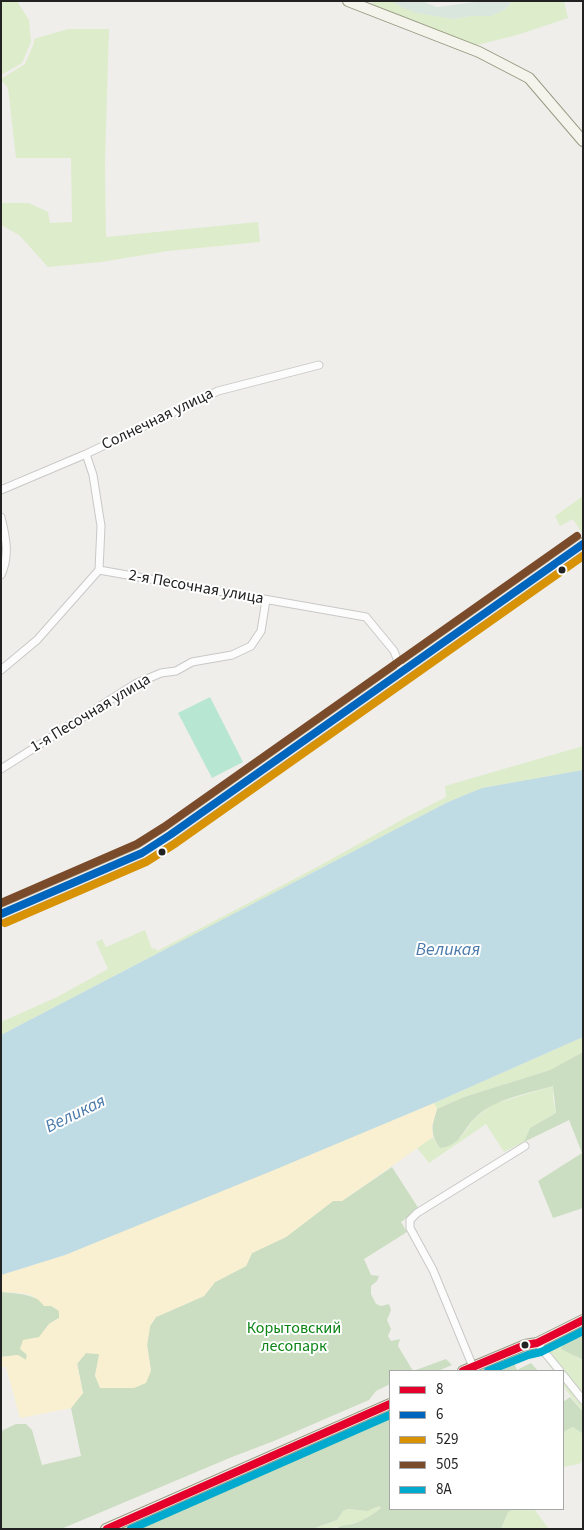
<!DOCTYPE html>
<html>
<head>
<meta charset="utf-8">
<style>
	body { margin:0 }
	#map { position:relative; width:584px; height:1530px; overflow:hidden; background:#f0eeeb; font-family:"Source Sans 3",sans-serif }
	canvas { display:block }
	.frame { position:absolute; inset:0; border:2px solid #222; pointer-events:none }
	.legend { position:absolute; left:389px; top:1370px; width:175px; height:140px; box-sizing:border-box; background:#fff; border:1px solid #a7a7a7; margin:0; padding:6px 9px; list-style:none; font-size:15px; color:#222 }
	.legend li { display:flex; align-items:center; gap:10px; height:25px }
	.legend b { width:25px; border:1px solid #a7a7a7 }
</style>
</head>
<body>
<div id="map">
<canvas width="584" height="1530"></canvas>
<div class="frame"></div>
<ul class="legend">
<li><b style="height:6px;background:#e4002b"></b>8</li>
<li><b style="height:6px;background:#0065bd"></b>6</li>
<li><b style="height:6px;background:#d79205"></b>529</li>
<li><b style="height:6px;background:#7a4b2a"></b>505</li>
<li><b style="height:6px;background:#00a9ce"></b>8А</li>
</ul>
</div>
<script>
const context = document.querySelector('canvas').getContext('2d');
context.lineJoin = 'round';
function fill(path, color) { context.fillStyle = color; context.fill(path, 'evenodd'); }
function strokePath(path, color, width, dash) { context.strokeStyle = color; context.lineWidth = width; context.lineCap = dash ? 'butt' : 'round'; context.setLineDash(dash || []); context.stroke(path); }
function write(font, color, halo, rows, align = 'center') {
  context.font = font + ' "Source Sans 3",sans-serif'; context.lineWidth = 4; context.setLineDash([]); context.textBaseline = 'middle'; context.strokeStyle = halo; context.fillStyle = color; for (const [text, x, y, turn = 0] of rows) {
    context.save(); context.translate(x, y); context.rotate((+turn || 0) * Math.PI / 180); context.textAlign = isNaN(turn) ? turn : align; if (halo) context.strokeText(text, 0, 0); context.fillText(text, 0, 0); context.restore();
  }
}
const grass = new Path2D(`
	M1,1H17L29,20L31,42L22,63L1,75Z
	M373,1H393L395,4L454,19L506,9L512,1H564L568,18L517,35L473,46L372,4Z
	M68,29H109L105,163L106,237L258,222L260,242L168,251L101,262L48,267L19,235L1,225V203H29L48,212L50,223L72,222L71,158H16L8,88L1,80V79L25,64L34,43V39Z
	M583,496V535L573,519L560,526L555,516Z
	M583,746V770L482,788L448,802L1,1035V1022L57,997L108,969L96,942L102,939L106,947L145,930L152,949L155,948L157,951L319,866L405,818L446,797L445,786Z
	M583,1037V1052L550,1070L464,1097L437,1109L434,1103Z
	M554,1086L553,1099L556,1113L530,1128L524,1142L504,1152L486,1124L429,1163L417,1148L433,1137L440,1148L461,1137L474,1119L493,1104Z
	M583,1325V1334L564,1342L577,1358L583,1360V1412L563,1386V1371H553L543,1357L536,1350L549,1341Z
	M573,1427L583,1434V1460L579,1464L563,1467V1432Z
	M379,1506L381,1508C363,1525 335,1529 312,1529L337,1520L343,1511L348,1509L366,1511Z
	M514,1509H534L549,1529H501L508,1512Z`);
const forest = new Path2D(`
	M583,1052V1208L553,1218L538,1181L582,1153L569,1120L524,1142L530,1128L556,1113L553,1086C527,1094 494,1098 474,1119C462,1131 460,1146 440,1148C429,1131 432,1127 437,1109L464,1097L550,1070Z
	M392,1167L419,1209L401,1222L407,1232L364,1259L371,1275L379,1276L377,1281L371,1286V1294L376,1304L381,1306L389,1304L391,1310L387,1320L391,1329L388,1336L391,1341L400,1339L398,1346L413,1371L446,1359L452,1365L438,1371H390V1384L376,1391L369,1400L274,1441L232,1457L61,1529H1V1431L16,1424H26L32,1430L42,1465L81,1456L71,1408L83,1393L77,1363L86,1353L100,1354L95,1376L151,1371L147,1345L150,1326L156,1317L204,1296L215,1282L246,1266L252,1253L286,1237L333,1201H342Z
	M1,1292C28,1294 36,1296 59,1311V1318L49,1324L27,1355L26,1360L18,1355L1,1357Z
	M583,1334V1360L561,1349L564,1342Z
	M511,1357L517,1370L531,1363L538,1371H479Z
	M570,1397L583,1412V1434L573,1427L563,1432V1402Z
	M390,1410V1509H514L508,1512L501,1529H335C342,1524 348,1526 355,1523C364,1520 374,1514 381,1508L379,1506L367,1511L348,1509L343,1511L337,1520L312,1529H117Z`);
const wetland = new Path2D(`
	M393,1H421L437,7L476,2L512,1L506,9L491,16H471L454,19L416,13L395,4Z`);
const sand = new Path2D(`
	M434,1103L437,1109L432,1126L433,1137L342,1201H333L286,1237L252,1253L246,1266L215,1282L204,1296L156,1317L150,1326L147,1345L151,1371L146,1383L134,1388H100L95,1376L99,1354L86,1353L77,1364L83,1393L71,1408L20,1418L6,1367H1V1357L18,1355L26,1360L27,1355L20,1349L23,1340L39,1337L49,1324L59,1318V1311L52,1306H44C33,1291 19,1293 1,1292V1275L65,1255Z`);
const pitch = new Path2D(`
	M210,697L243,762L212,778L178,713Z`);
const water = new Path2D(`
	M583,770V1037L434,1103L274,1170L65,1255L1,1275V1035L448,802L482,788Z`);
const street = new Path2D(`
	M86,454L93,475L101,526L99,570
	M1,490L86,454L218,391L319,365
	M1,517C6,537 10,556 1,575
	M99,570L366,617L394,651L402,672
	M1,670L37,640L99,570
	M1,769L135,684L161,673L176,671L192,662L232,655L251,646L261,631L266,600
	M537,1343L560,1371
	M473,1367L433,1270L410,1228V1220L417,1213L525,1146
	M563,1375L583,1400`);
const secondary = new Path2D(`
	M348,1L479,52L529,78L583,141
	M463,1371L525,1345L537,1343L583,1320
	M106,1529L390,1404`);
const primary = new Path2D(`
	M1,914L142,853L170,835L583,544`);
const bus1 = new Path2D(`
	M463,1371L525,1345L537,1343L583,1320
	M107,1529L390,1404`);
const bus2 = new Path2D(`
	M1,914L142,853L170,835L583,544`);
const bus3 = new Path2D(`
	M5,923L146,862L176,843L583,556`);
const bus4 = new Path2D(`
	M1,903L137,844L164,827L577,536`);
const bus5 = new Path2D(`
	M488,1371L528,1355L541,1352L583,1331
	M131,1529L390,1415`);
const markers = [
	[562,570,4.5,"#222"],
	[162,852,4.5,"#222"],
	[525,1345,4.5,"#222"]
];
const streetNames = [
	["Солнечная улица",158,420,-26],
	["2-я Песочная улица",196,588,10],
	["1-я Песочная улица",91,714,-31]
];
const parkNames = [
	["Корытовский",294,1329],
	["лесопарк",294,1347]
];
const waterNames = [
	["Великая",448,951],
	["Великая",76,1115,-26]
];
fill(grass, '#ddeccb');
fill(forest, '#cbdec1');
fill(wetland, '#d9e6de');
fill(sand, '#f8f0d0');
fill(pitch, '#b7e6d2');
fill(water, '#bfdbe3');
strokePath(street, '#c9c8c7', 9);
strokePath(secondary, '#999a82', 12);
strokePath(primary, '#a79c86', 14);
strokePath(street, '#fdfcfc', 7);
strokePath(secondary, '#f4f4ed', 10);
strokePath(primary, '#f3ede7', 11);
strokePath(bus1, '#e4002b', 8);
strokePath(bus2, '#0065bd', 8);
strokePath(bus3, '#d79205', 8);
strokePath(bus4, '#7a4b2a', 8);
strokePath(bus5, '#00a9ce', 8);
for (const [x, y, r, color] of markers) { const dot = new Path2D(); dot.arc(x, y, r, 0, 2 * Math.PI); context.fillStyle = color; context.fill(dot); strokePath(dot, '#fff', 2); }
write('16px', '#222', '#fff', streetNames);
write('16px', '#0c8416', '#fff', parkNames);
write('italic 18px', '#4a7aab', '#fff', waterNames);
</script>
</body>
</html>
